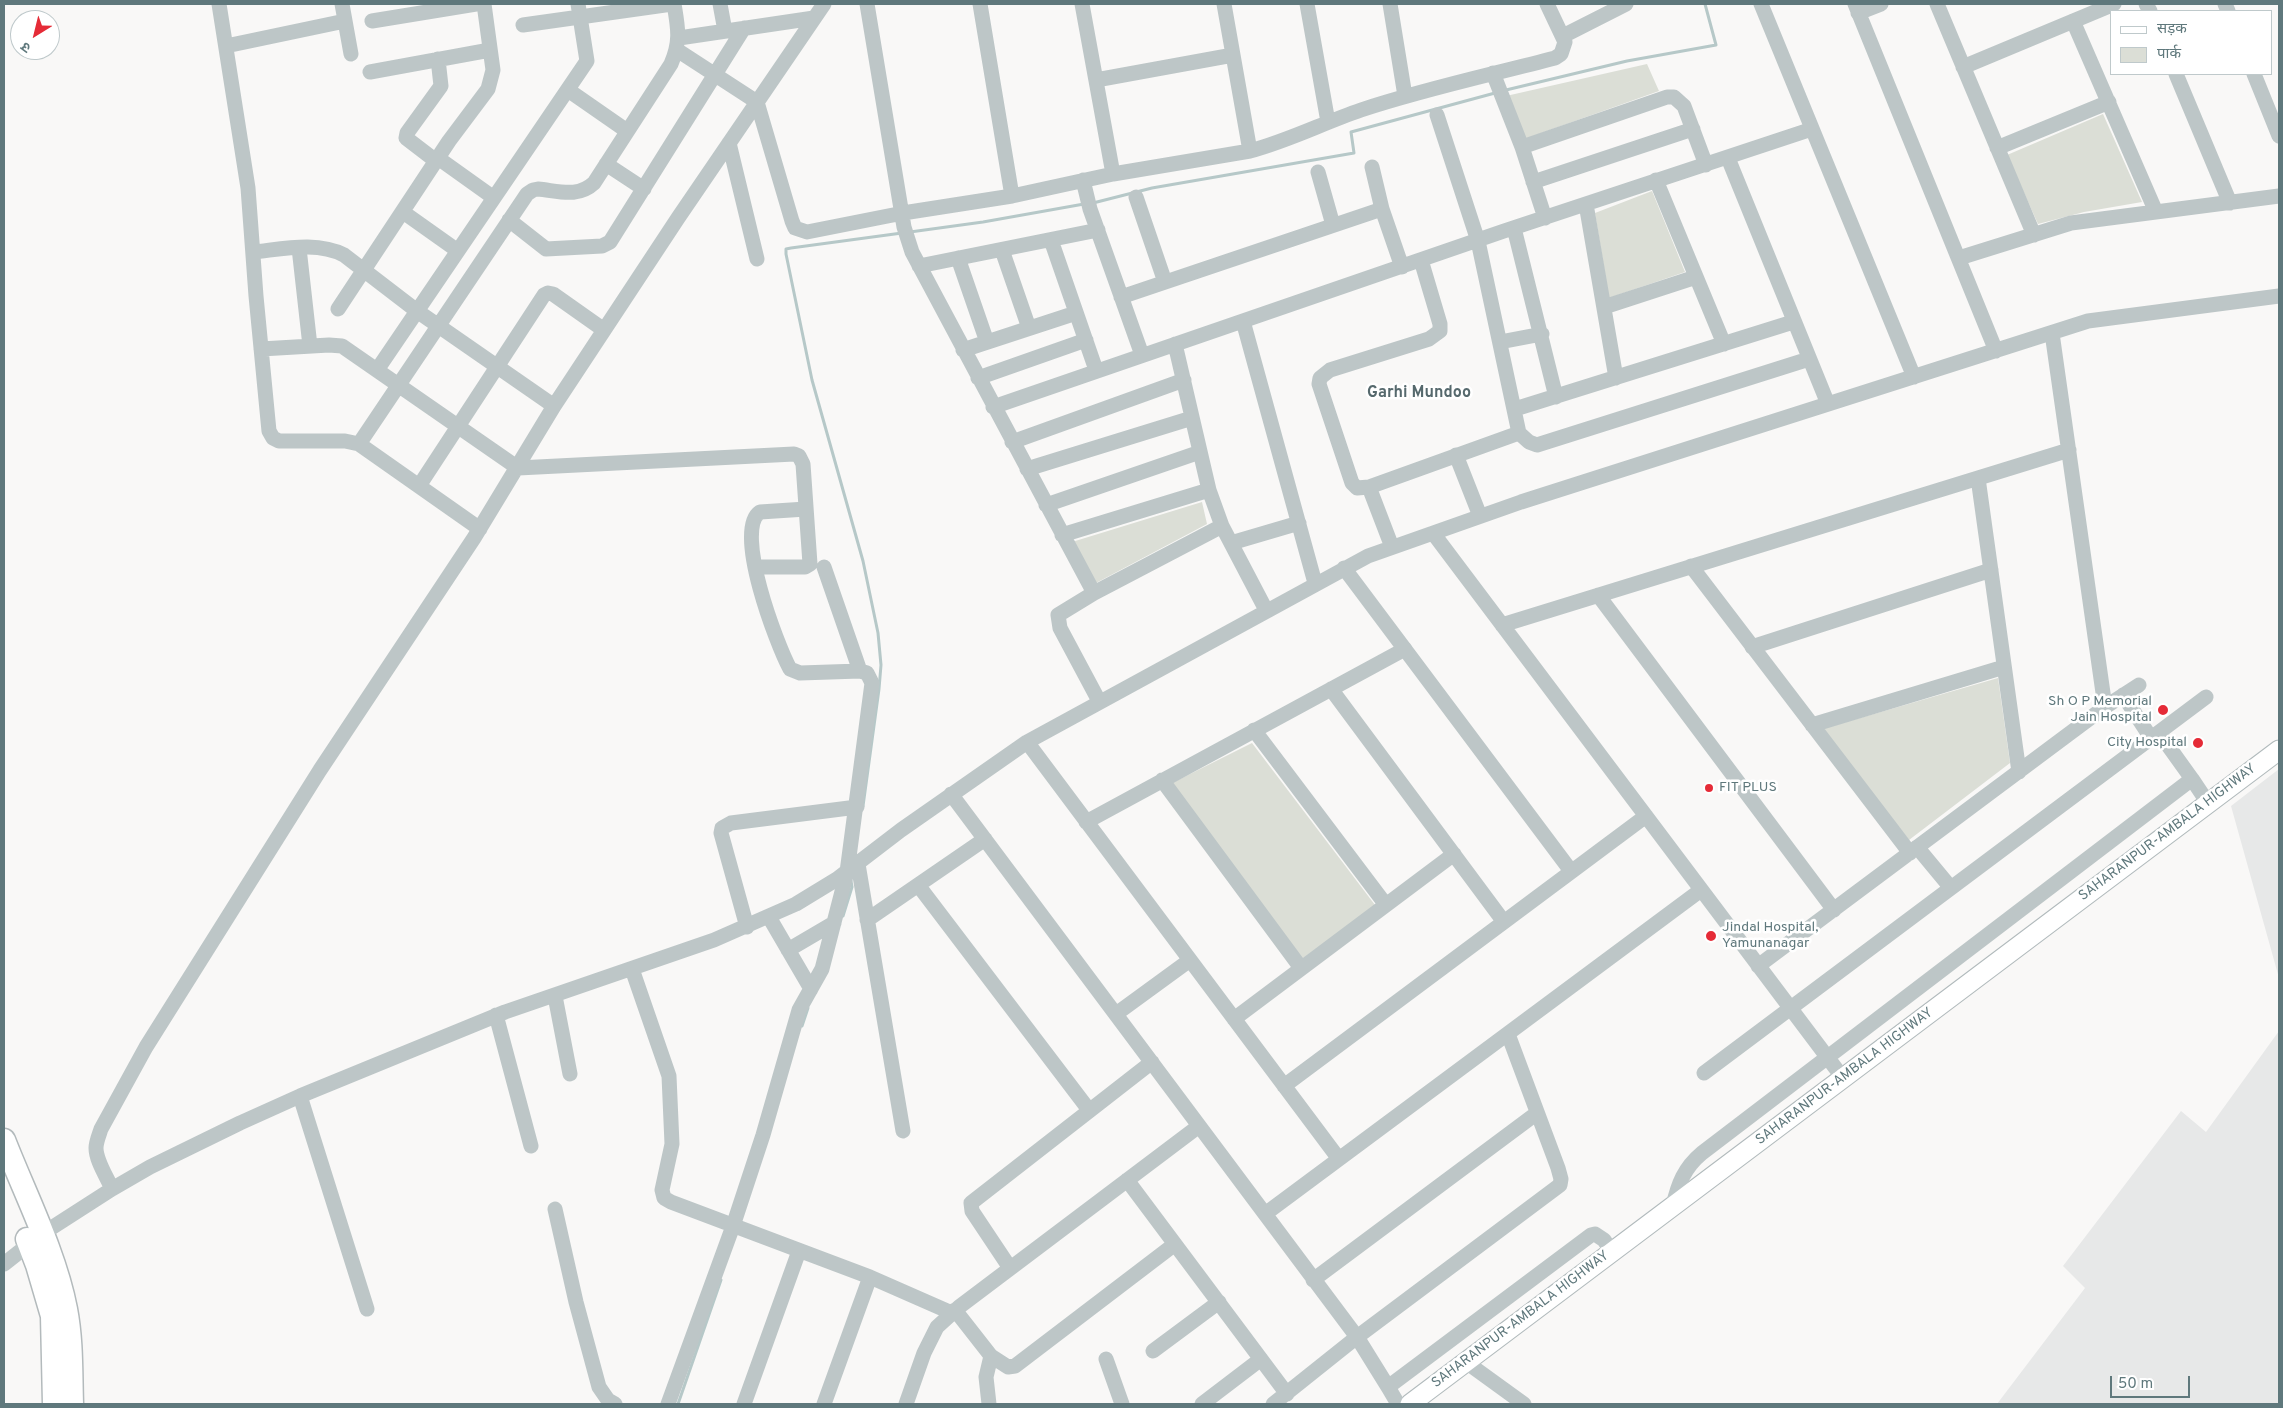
<!DOCTYPE html>
<html>
<head>
<meta charset="utf-8">
<style>
	body { margin:0 }
	#map { position:relative; width:2283px; height:1408px; overflow:hidden; background:#f9f8f7; font-family:Overpass,"Noto Sans Devanagari",sans-serif }
	canvas { display:block }
	.frame { position:absolute; inset:0; border:5px solid #5f787c; pointer-events:none }
	.legend { position:absolute; left:2110px; top:10px; width:162px; height:65px; box-sizing:border-box; background:#fff; border:1px solid #bfc9cb; margin:0; padding:6px 9px; list-style:none; font-size:15px; color:#5f787c }
	.legend li { display:flex; align-items:center; gap:10px; height:25px }
	.legend b { width:25px; border:1px solid #bfc9cb }
	.north { position:absolute; left:10px; top:10px; width:50px; height:50px; box-sizing:border-box; background:#fff; border:1px solid #bfc9cb; border-radius:50%; rotate:216deg; font-size:14px; font-weight:700; line-height:20px; text-align:center; color:#5f787c }
	.north::after { content:''; display:block; margin:auto; width:18px; height:22px; background:#e52b37; clip-path:polygon(50% 0,100% 100%,50% 72%,0 100%) }
	.scale { position:absolute; left:2110px; top:1376px; width:80px; height:22px; box-sizing:border-box; border:2px solid #5f787c; border-top:0; padding-left:6px; font-size:15px; line-height:18px; white-space:nowrap; color:#5f787c; -webkit-text-stroke:4px #fff; paint-order:stroke }
</style>
</head>
<body>
<div id="map">
<canvas width="2283" height="1408"></canvas>
<div class="frame"></div>
<ul class="legend">
<li><b style="height:6px;background:#fff"></b>सड़क</li>
<li><b style="height:14px;background:#dbded6"></b>पार्क</li>
</ul>
<div class="north">उ</div>
<div class="scale">50 m</div>
</div>
<script>
const context = document.querySelector('canvas').getContext('2d');
context.lineJoin = 'round';
function fill(path, color) { context.fillStyle = color; context.fill(path, 'evenodd'); }
function strokePath(path, color, width, dash) { context.strokeStyle = color; context.lineWidth = width; context.lineCap = dash ? 'butt' : 'round'; context.setLineDash(dash || []); context.stroke(path); }
function write(font, color, halo, rows, align = 'center') {
  context.font = font + ' Overpass,sans-serif'; context.lineWidth = 5; context.setLineDash([]); context.textBaseline = 'middle'; context.strokeStyle = halo; context.fillStyle = color; for (const [text, x, y, turn = 0] of rows) {
    context.save(); context.translate(x, y); context.rotate((+turn || 0) * Math.PI / 180); context.textAlign = isNaN(turn) ? turn : align; if (halo) context.strokeText(text, 0, 0); context.fillText(text, 0, 0); context.restore();
  }
}
const built = new Path2D(`
	M2279,769V978L2231,806Z
	M2279,1031V1404H1997L2085,1288L2063,1266L2181,1111L2206,1132Z`);
const green = new Path2D(`
	M1647,64L1659,91L1519,141L1506,96Z
	M2103,114L2142,202L2084,212L2038,224L2007,155Z
	M1652,191L1685,272L1609,298L1595,213Z
	M1202,502L1207,524L1096,583L1072,542Z
	M1998,678L2010,763L1909,840L1822,729Z
	M1252,743L1375,905L1301,960L1172,783Z`);
const stream = new Path2D(`
	M1506,90L1627,61L1716,45L1705,4
	M1093,203L1152,188L1354,153L1351,132L1495,93
	M910,232L983,222L1084,204
	M863,806L879,689L881,665L878,633L863,561L812,380L786,254V249L791,248L902,233
	M843,916L852,887L851,881
	M802,1026L808,1008
	M678,1404L721,1280`);
const minor = new Path2D(`
	M219,4L248,188L256,296L269,431L273,438L279,441H345L359,444L480,529
	M342,4L351,54
	M720,4L725,31
	M867,4L904,227L912,252L1094,593
	M980,4L1012,196
	M1082,4L1113,174
	M1224,4L1250,151
	M1307,4L1328,122
	M1390,4L1405,96
	M1761,4L1914,377
	M1855,4L1996,351
	M1937,4L2034,235
	M2146,4L2150,11
	M2225,4L2228,11
	M1858,13L1881,4
	M372,21L476,4
	M2073,21L2156,212
	M523,25L672,4
	M1563,36L1626,4
	M679,38L814,18
	M226,46L345,21
	M677,50L757,102L792,221L795,228L807,232L903,213L1012,196L1113,174L1250,151C1288,141 1323,123 1361,110C1424,89 1490,75 1555,58L1561,54L1565,42L1547,4
	M1963,67L2114,4
	M370,72L490,50
	M1493,73L1522,147L1545,218
	M2176,74L2230,203
	M2254,74L2279,136
	M1096,80L1233,55
	M568,90L627,131
	M1437,115L1478,241L1519,433L1529,442L1537,445L1809,359
	M729,143L757,259
	M1522,147L1667,97H1674L1684,106L1706,165
	M1997,148L2109,102
	M438,158L494,198
	M1728,158L1828,404
	M436,161L406,138L407,133L441,86L438,59
	M606,164L644,189
	M1372,167L1382,209L1402,267
	M1318,172L1333,225
	M1083,180L1090,209L1142,355
	M1656,180L1724,344
	M1533,182L1693,129
	M1136,197L1165,282
	M1586,204L1616,378
	M403,212L458,251
	M509,220L546,249L602,246L610,242L744,28
	M1514,228L1556,397
	M1051,240L1096,370
	M299,248L310,346
	M1002,250L1029,328
	M253,252C283,249 317,241 344,255L417,311L554,406
	M958,258L987,342
	M1959,258L2071,223L2279,196
	M1421,260L1440,324V331L1429,339L1330,370L1320,378L1319,384L1352,483L1357,488L1369,487L1519,433
	M919,266L1098,230
	M1121,297L1382,209
	M1604,307L1696,277
	M338,309L449,141L488,89L493,70L484,4
	M1243,321L1315,583
	M2052,333L2105,707
	M1500,342L1542,334
	M1175,344L1209,490L1222,526L1266,610
	M261,349L329,345L342,346L518,468L794,454L799,456L803,464L810,564L805,567H755
	M963,350L1076,313
	M377,370L587,61L578,4
	M978,378L1086,340
	M993,407L1504,231L1812,129
	M1515,409L1793,322
	M1012,442L1184,380
	M359,444L527,194L533,190L538,189C559,191 578,198 594,183L671,64C681,41 678,28 674,4
	M1456,455L1480,516
	M1027,469L1192,418
	M1978,478L2019,772
	M419,486L544,295L548,293L553,294L604,330
	M1369,487L1392,547
	M1046,505L1200,452
	M1433,533L1843,1078
	M1062,535L1209,490
	M1231,543L1299,523
	M1691,566L1910,853
	M824,567L860,671
	M1344,568L1571,871
	M1598,595L1834,910
	M1502,625L2069,450
	M1752,647L1991,570
	M1331,689L1504,922
	M2123,695L2151,738
	M1099,701L1060,628L1058,615L1094,593L1222,526
	M1812,725L2004,667
	M1254,730L1386,905
	M2159,733L2192,779
	M1027,742L1339,1159
	M1162,780L1301,968
	M951,794L1357,1337L1388,1387
	M1086,822L1405,649
	M1917,847L1951,888
	M858,864L903,1131
	M918,885L1089,1110
	M769,917L811,989
	M867,920L985,839
	M747,927L721,833L722,828L731,823L857,807
	M788,950L834,923
	M1758,966L2105,707L2139,685
	M632,969L669,1076L672,1144L662,1190L664,1198L671,1202L870,1277L952,1313
	M555,996L570,1074
	M1116,1014L1190,960
	M496,1015L531,1146
	M1234,1019L1454,854
	M1704,1073L2206,697
	M1284,1086L1646,816
	M300,1096L367,1309
	M1127,1180L1287,1394
	M112,1189C107,1177 96,1161 96,1148C96,1142 99,1135 101,1129L146,1047L320,770L474,538L554,406L678,218L824,4
	M1673,1206C1678,1184 1684,1168 1702,1153L2192,779L2208,803
	M555,1209L576,1302L599,1387L608,1400L615,1404
	M1265,1214L1701,890
	M4,1264L42,1234L112,1189L150,1167L240,1123L300,1096L505,1012L714,940L796,904L837,879L901,830L1027,742L1368,556L1521,502L2088,321L2279,296
	M1010,1268L972,1211L971,1203L1152,1062
	M1313,1280L1537,1113
	M955,1310L991,1356L1008,1367L1015,1366L1175,1244
	M1153,1351L1219,1302
	M1106,1359L1122,1404
	M1466,1362L1524,1404
	M668,1404L733,1226L763,1135L799,1010L822,969L847,872L872,683L867,673L860,671L800,673L790,669C777,645 733,530 760,512L806,509
	M744,1404L799,1251
	M824,1404L870,1277
	M906,1404L924,1353L937,1327L959,1307L1199,1126
	M989,1404L986,1377L991,1356
	M1202,1404L1261,1359
	M1273,1404L1357,1337L1560,1185L1561,1179L1558,1168L1508,1034
	M1398,1404L1388,1387L1591,1235L1595,1234L1604,1240L1612,1252`);
const major = new Path2D(`
	M1410,1404L2279,750`);
const highway = new Path2D(`
	M4,1140C25,1194 55,1252 66,1309C72,1340 71,1373 72,1404
	M27,1239L37,1265L52,1316L54,1404`);
const markers = [
	[2163,710,6,"#e52b37"],
	[2198,743,6,"#e52b37"],
	[1709,788,5,"#e52b37"],
	[1711,936,6,"#e52b37"]
];
const poiNames = [
	["Sh O P Memorial",2152,702],
	["Jain Hospital",2152,718],
	["City Hospital",2187,743],
	["FIT PLUS",1719,788,"left"],
	["Jindal Hospital,",1722,928,"left"],
	["Yamunanagar",1722,944,"left"]
];
const streetNames = [
	["SAHARANPUR-AMBALA HIGHWAY",2168,833,-37],
	["SAHARANPUR-AMBALA HIGHWAY",1845,1077,-37],
	["SAHARANPUR-AMBALA HIGHWAY",1521,1320,-37]
];
const quarterNames = [
	["Garhi Mundoo",1419,394]
];
fill(built, '#e7e8e8');
fill(green, '#dbded6');
strokePath(stream, '#b6c8c8', 3);
strokePath(major, '#b1babc', 21);
strokePath(highway, '#b3babc', 25);
strokePath(minor, '#bdc6c7', 15);
strokePath(major, '#fff', 19);
strokePath(highway, '#fff', 22);
for (const [x, y, r, color] of markers) { const dot = new Path2D(); dot.arc(x, y, r, 0, 2 * Math.PI); context.fillStyle = color; context.fill(dot); strokePath(dot, '#fff', 2); }
write('14px', '#5f787c', '#fff', poiNames, 'right');
write('14px', '#5f787c', '#fff', streetNames);
write('bold 16px', '#56696d', '#fff', quarterNames);
</script>
</body>
</html>
